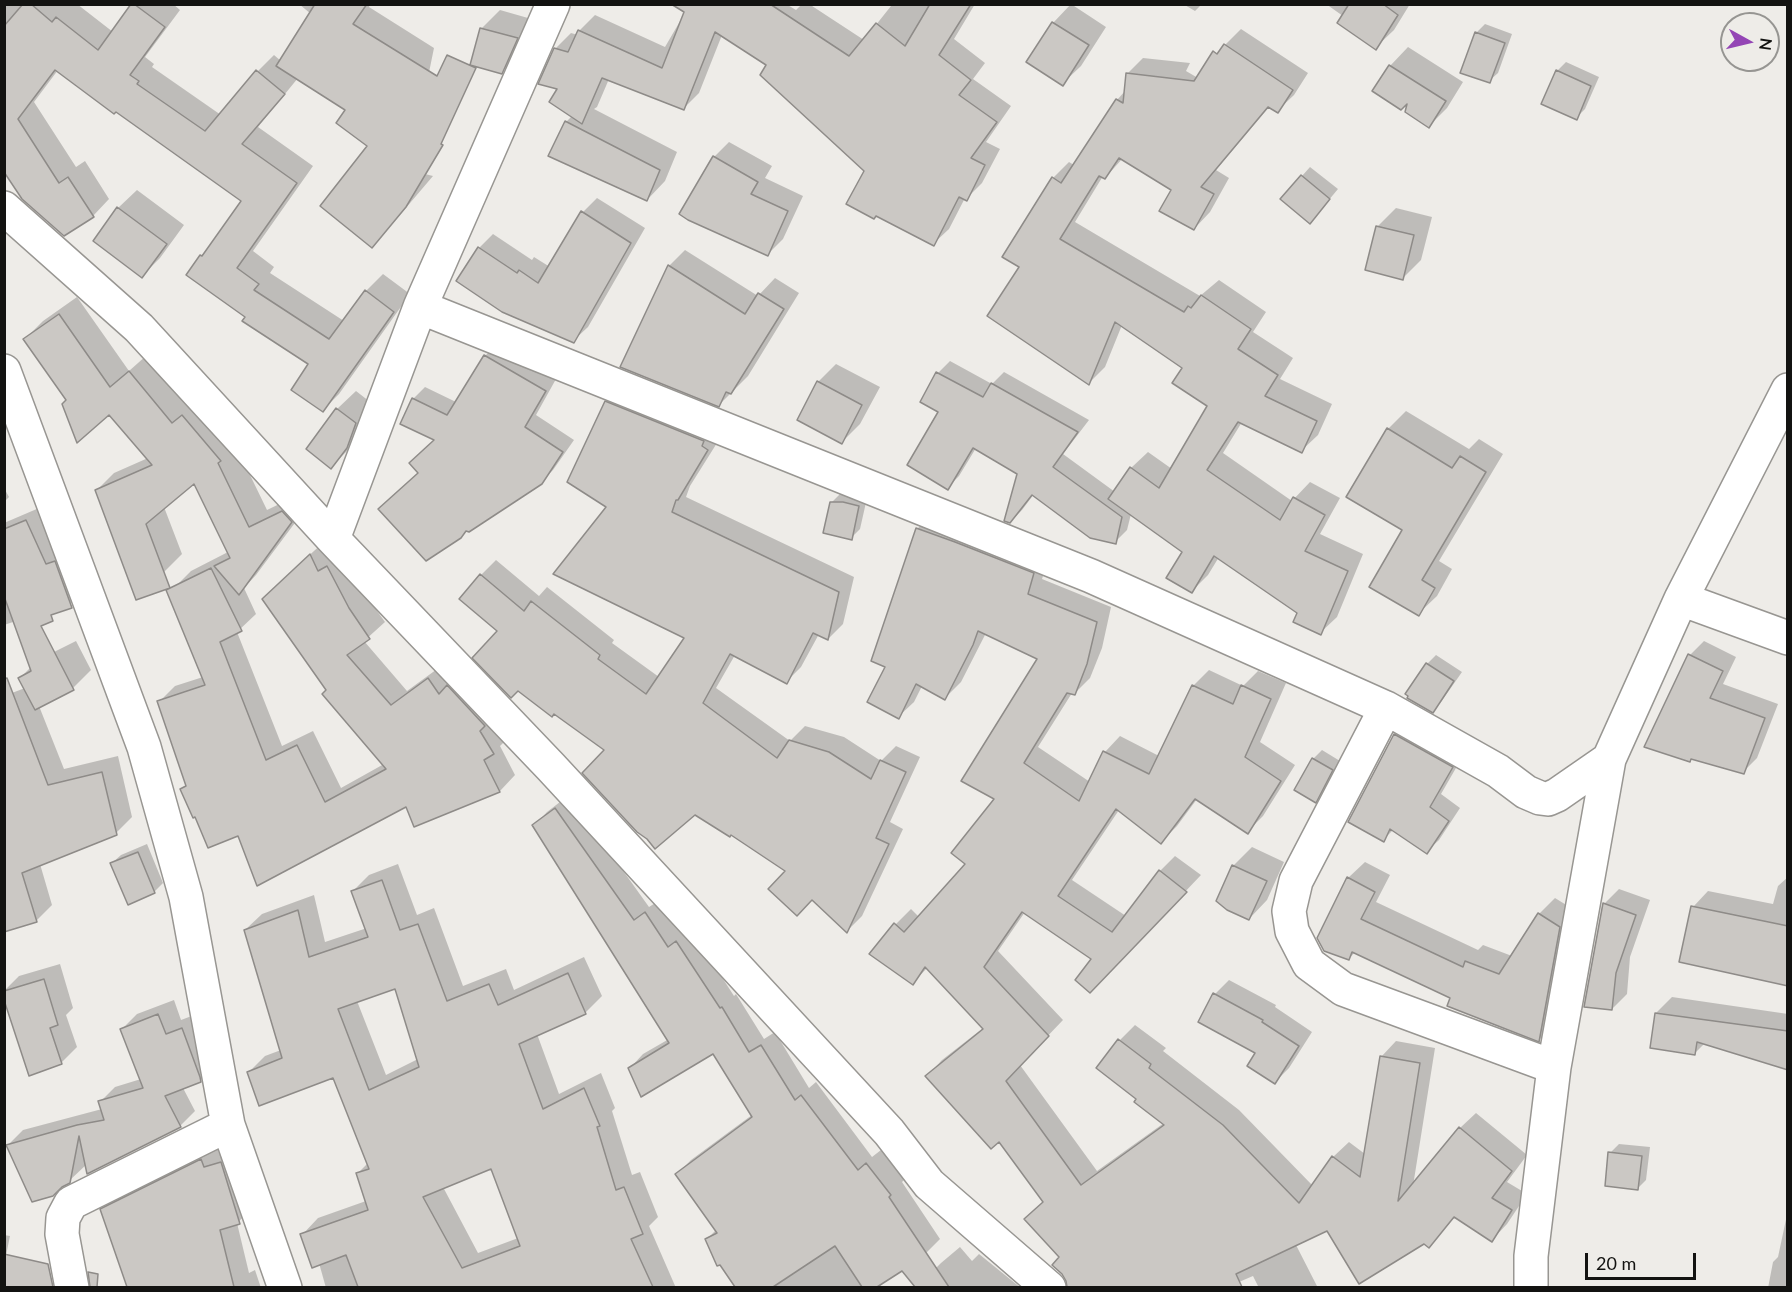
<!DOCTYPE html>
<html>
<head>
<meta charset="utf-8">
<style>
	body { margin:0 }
	#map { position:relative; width:1792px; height:1292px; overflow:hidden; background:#eeece8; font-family:Lato,sans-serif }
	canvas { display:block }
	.frame { position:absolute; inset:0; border:6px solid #131311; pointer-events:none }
	.north { position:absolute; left:1720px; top:12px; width:60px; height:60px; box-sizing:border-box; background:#eeece8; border:2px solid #969592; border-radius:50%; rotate:98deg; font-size:16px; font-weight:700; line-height:24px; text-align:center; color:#131311 }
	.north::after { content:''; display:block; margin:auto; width:21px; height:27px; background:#9445b5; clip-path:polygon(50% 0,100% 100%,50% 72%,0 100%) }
	.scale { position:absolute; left:1585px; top:1253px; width:111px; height:27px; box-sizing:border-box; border:3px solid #131311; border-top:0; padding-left:8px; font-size:18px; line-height:21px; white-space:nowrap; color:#131311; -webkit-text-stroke:4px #eeece8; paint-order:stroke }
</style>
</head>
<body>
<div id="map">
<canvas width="1792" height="1292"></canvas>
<div class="frame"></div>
<div class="north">N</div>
<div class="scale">20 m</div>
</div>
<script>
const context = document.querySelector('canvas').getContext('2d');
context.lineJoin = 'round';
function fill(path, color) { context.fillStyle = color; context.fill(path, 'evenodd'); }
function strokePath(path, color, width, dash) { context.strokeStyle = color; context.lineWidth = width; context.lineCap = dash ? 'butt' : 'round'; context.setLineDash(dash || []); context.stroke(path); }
const shadow = new Path2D(`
	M4,4H67L69,6L71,4H77L113,32L133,4H173L180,10L145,57L154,64L152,67L221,115L258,71L274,55L281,61L311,14L299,4H370L369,7L434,48L409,170L433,176L388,229L372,246L369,146L348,109L298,78L258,127L313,166L253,251L274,267L270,273L344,321L366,291L383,274L410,294L339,394L323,410L310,364L247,317L201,256L211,245L243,201L58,70L34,102L76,167L85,161L109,199L93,216L4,151Z
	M690,4H786L796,10L802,4H809L864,40L891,6L889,4H975L954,39L985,63L973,79L1011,106L986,142L1000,149L982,183L966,199L965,198L949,229L933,244L768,64L722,35L699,93L683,109L609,79L597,107L594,109L677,152L665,181L647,200L566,122L572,116L559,88L555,49L571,33L578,35L579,31L595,15L665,47Z
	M1071,4L1106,27L1081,66L1062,84L1028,61L1053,23Z
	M1183,4H1202L1195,11Z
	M1326,4H1410L1394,30L1375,48L1343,16Z
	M500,10L535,20L520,54L501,72L481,29Z
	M1485,24L1512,34L1498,73L1489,81L1476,33Z
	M1241,29L1308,73L1294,95L1277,111L1270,106L1216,170L1229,178L1210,212L1194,229L1173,189L1123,158L1105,178L1103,176L1075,222L1200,296L1219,280L1266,312L1253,332L1293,358L1280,379L1332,404L1318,435L1301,451L1242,422L1223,453L1292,501L1310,482L1340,498L1320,534L1363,554L1337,617L1320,633L1299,612L1219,557L1208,575L1192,591L1184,552L1131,514L1127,530L1115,542L1034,494L1022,510L1010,522L1019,473L976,448L959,476L947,488L938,373L950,361L992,384L1004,372L1089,420L1063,454L1115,492L1131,468L1148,452L1172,469L1209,406L1184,368L1122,325L1105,367L1089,383L1021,266L1053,178L1069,162L1074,165L1117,100L1125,91L1127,74L1143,58L1190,63L1186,71L1210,85L1225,45Z
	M1408,47L1463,82L1447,108L1429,126L1409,100L1374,91L1390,66Z
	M1566,62L1599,77L1585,109L1576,118L1557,71Z
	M729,142L772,166L765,178L803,196L783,239L767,255L714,157Z
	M1310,167L1338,189L1318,213L1302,176Z
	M137,190L184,225L160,258L142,276L118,208Z
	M597,198L645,228L588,327L573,341L479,248L493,234L532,260L534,257L550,267L583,212Z
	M1396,208L1432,217L1421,260L1403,278L1367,269L1378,226Z
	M685,250L758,296L775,278L799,293L748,376L719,405L669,266Z
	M77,297L129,371L147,355L235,444L267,510L300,494L309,504L256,575L244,588L256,614L237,632L282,746L313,731L341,788L384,764L328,690L279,583L326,540L385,622L364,641L407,691L444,664L509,737L500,746L515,775L500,791L415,825L406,805L238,834L196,815L181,789L187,784L159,702L175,686L203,677L176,586L191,571L228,552L194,482L164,507L182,554L164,572L96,491L114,473L148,458L110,413L68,400L25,339L43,321Z
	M496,345L556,379L536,415L574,440L553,470L541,482L467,530L460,537L420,472L436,439L413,399L425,387L456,402L485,356Z
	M836,364L880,387L860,424L842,442L818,382Z
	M621,387L722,435L690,486L686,497L854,577L843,624L828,639L819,634L801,667L786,682L735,655L716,688L790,741L805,726L844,737L881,761L896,746L920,757L890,822L903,829L862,916L847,931L787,870L606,750L499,631L461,599L481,575L496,560L539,596L547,587L614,640L612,643L659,677L686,637L608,507L606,402Z
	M356,391L374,405L349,449L331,467L308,449L337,409Z
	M1406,411L1469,449L1479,439L1503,454L1439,561L1452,569L1437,596L1418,614L1388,429Z
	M4,488L9,497L4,502Z
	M840,494H852L867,498L860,529L851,538L831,503Z
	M39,508L83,590L70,603L4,625V523Z
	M932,514L1049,558L1042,579L1111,607L1102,648L1090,678L1074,694L1072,693L1038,747L1090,782L1105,752L1120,736L1159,756L1193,686L1209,670L1243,686L1258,671L1286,683L1260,742L1295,765L1263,816L1247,832L1197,799L1177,826L1161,842L1119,810L1072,880L1126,916L1160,871L1175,856L1201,875L1106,975L1093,958L1025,912L998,951L1063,1020L1020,1065L1097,1171L1164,1123L1138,1099L1120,1040L1135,1025L1166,1048L1163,1051L1239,1110L1313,1186L1333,1157L1349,1142L1365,1154L1381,1057L1396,1041L1435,1048L1413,1186L1460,1128L1476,1113L1527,1155L1507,1182L1527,1194L1507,1224L1492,1240L1456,1216L1429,1246L1424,1243L1328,1229L1296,1245L1318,1288H1259L1253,1276L1225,1288H1129L1120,1276L1110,1288H1068V1281L1044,1201L999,1140L927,1076L942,1060L983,1028L927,968L913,983L872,954L896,924L911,909L919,917L967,864L996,799L1040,658L986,633L961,682L945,698L922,686L914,702L898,717L887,667L917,529Z
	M76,641L91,670L73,688L39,706L64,769L118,756L132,817L116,833L40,864L52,905L36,921L4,931V696L25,688L20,678L38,660Z
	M1704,641L1736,657L1723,684L1778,704L1757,758L1743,772L1692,758L1690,760V655Z
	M1436,655L1462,672L1441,702L1432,711L1407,693L1427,664Z
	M1407,722L1464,754L1441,794L1460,808L1439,840L1426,852L1394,829L1383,840L1395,735Z
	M1322,750L1340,761L1324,792L1315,801L1313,759Z
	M569,795L649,907L660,900L683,934L691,929L734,996L736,994L764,1039L775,1032L809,1088L816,1082L872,1157L881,1150L904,1180L902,1182L940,1239L926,1253L874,1288H736L707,1239L717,1229L677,1174L691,1160L752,1115L714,1052L630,1068L643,1054L669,1039L534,826L547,812Z
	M147,844L163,883L154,892L112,863L121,855Z
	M1252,847L1284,862L1267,900L1249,919L1233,866Z
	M1365,862L1390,875L1376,902L1478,950L1483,945L1512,956L1539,914L1555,898L1576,911L1556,1023L1539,1040L1355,952L1349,959L1348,878Z
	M398,864L417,915L434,908L463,986L506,969L514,990L584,957L602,996L586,1012L537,1034L559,1094L601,1073L615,1108L612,1111L632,1175L640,1172L658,1217L649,1226L676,1288H609L604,1276L572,1170L501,1191L492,1167L443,1187L478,1253L553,1225L568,1278L558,1288H326L319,1263L313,1266L302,1235L318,1218L366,1201L357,1174L368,1163L334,1076L260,1104L249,1072L265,1056L281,1050L245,930L262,914L314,895L325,942L367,928L353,891L369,875ZM396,987L418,1059L386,1075L357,1001Z
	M1788,877V984L1693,907L1708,891L1773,904L1778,886Z
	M1619,889L1650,900L1630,957L1627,994L1612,1009L1604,904Z
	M60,964L73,1008L66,1015L77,1047L61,1063L28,1074L4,991L19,976Z
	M1229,980L1276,1005L1275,1007L1312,1032L1289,1068L1275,1082L1257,1053L1200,1021L1215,994Z
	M1672,997L1788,1014V1068L1705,1043L1695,1053L1656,1013Z
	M174,1000L181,1020L197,1014L215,1066L200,1081L183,1088L195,1111L180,1126L87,1164L69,1181L8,1145L23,1130L102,1109L100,1102L115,1087L141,1079L122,1029L137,1014Z
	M1619,1144L1650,1147L1646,1180L1637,1189L1610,1153Z
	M217,1145L219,1153L236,1147L254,1207L237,1223L249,1273L255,1270L261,1288H128L102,1210L117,1194Z
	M1788,1210V1288H1768L1773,1262L1778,1257Z
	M4,1235L10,1236L4,1265Z
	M960,1247L972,1261L979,1254L1021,1288H924L925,1279L941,1263Z`);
const building = new Path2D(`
	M23,4H31L52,22L56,17L98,50L131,4H134L165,27L130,75L139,81L137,84L205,131L256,70L285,94L242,144L297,183L237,268L259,284L254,290L329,339L365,290L394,312L323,412L291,390L308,364L242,321L245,317L186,275L200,255L202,256L241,201L116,112L114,114L55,70L18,119L59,183L68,177L94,217L64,236L22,199L4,172V26Z
	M315,4H367L353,24L437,76L447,55L476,68L441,144L443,145L406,207L372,248L320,206L367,146L336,123L345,110L276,66Z
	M671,4H770L849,56L876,23L905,46L930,4H971L939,55L971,80L959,95L997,122L971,158L985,165L967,201L959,197L934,246L876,216L874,219L846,204L864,171L760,75L766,65L715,32L684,110L602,78L582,124L549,102L557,89L538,84L554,48L568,52L578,30L662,68L684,12Z
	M1349,4H1383L1398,15L1376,50L1337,23Z
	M1052,22L1089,45L1063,86L1026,62Z
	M480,28L518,38L502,74L470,65Z
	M1475,32L1505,43L1490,83L1460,73Z
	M1224,44L1293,90L1278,113L1268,107L1201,187L1214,194L1194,230L1159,211L1171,190L1119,158L1105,179L1099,176L1060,239L1184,312L1188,306L1191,308L1201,295L1251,329L1238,349L1278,375L1265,396L1317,421L1302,453L1238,422L1207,470L1280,520L1293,497L1325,515L1305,551L1348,571L1321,635L1293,622L1297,613L1214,556L1192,593L1166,578L1182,552L1108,499L1130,467L1159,488L1207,406L1172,383L1182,368L1115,322L1089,385L987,316L1019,267L1002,257L1052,177L1061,183L1116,99L1123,103L1126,73L1194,81L1213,51L1217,54Z
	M1389,65L1446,101L1429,128L1405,112L1407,104L1401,110L1372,91Z
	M1556,70L1591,86L1577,120L1541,104Z
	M565,121L660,170L647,201L548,156Z
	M713,156L758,182L751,194L788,211L768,256L688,220L679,214Z
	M1301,175L1330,199L1310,224L1280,199Z
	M117,207L167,244L142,278L93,241Z
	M581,211L631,243L574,343L502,312L456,281L478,247L517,273L519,270L538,283Z
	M1376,226L1414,235L1403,280L1365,270Z
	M668,265L745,314L758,293L784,309L731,394L726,392L719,407L620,367Z
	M59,314L110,387L129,371L172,423L182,415L221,461L218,463L249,527L282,511L292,522L239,595L214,566L230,558L194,484L146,524L170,588L136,600L95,490L152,465L109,415L77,443L62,404L66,400L23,339Z
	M484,355L546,391L525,427L563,452L542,484L469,532L466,531L461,538L426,561L378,509L418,473L409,463L434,440L400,424L412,398L447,415Z
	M936,372L983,397L991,383L1078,432L1053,467L1122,517L1116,544L1090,538L1032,495L1010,523L1004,521L1017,474L973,448L948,490L907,465L938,412L920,402Z
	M817,381L862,405L842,444L797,420Z
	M605,401L704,441L702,446L708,450L678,500H676L672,512L839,592L828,640L813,633L787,684L730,654L703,703L777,758L789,740L829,752L871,779L880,760L906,772L876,838L889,844L847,933L812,900L797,916L768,889L785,871L731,835L730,837L695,815L655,849L647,839L637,832L582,773L604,750L554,714L552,717L518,691L511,698L472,658L497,631L459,599L480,574L524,611L531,601L600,655L598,659L646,694L684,638L553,574L606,507L567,482Z
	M336,408L356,423L347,448L331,469L306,449Z
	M1387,428L1452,468L1460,456L1486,472L1422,580L1435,588L1419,616L1369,587L1402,530L1346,497Z
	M830,502H843L859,506L852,540L823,533Z
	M26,520L46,564L55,561L72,608L51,615L53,621L41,626L74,690L35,710L18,678L31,671L4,596V529Z
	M916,528L955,542L1034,573L1028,594L1097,622L1087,664L1075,695L1067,693L1024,763L1079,801L1103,751L1149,774L1192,685L1233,704L1241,685L1271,699L1245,757L1281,781L1248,834L1195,799L1161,844L1116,809L1058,896L1112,932L1159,870L1187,892L1090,993L1075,980L1091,959L1022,912L984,967L1049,1036L1006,1081L1081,1185L1164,1125L1134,1102L1136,1099L1096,1068L1118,1039L1151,1064L1149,1068L1223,1125L1299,1203L1332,1156L1360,1177L1380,1056L1420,1063L1398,1201L1459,1127L1512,1171L1492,1198L1512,1210L1492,1242L1454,1217L1429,1248L1424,1244L1359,1284L1327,1231L1236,1274L1242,1287H1067L1066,1281L1062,1274L1052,1265L1059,1257L1024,1219L1043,1202L999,1142L991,1149L925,1076L983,1029L925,967L913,985L869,954L894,923L904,932L965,864L951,853L994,799L961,781L1037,659L978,631L973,645L945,700L916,684L899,719L867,702L885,667L871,661Z
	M310,554L318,571L327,566L349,608L370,639L347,655L391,705L428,678L439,694L447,685L485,726L480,731L494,754L484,760L500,792L414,827L406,807L257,886L238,836L208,848L195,817L193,818L180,789L186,786L157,701L205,685L166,590L211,568L242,631L220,642L266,760L297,745L325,802L386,769L322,694L326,690L262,599Z
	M1688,654L1723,671L1710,698L1765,718L1744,774L1691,759L1690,762L1644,747Z
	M1426,663L1454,681L1433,713L1407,698L1408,696L1405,694Z
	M7,678L48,785L102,772L117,835L22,873L37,922L4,932V679Z
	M1394,734L1453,767L1430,807L1449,821L1427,854L1390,829L1384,842L1348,822Z
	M1312,758L1333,770L1316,803L1294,790Z
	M555,808L634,920L645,912L668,947L676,941L720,1008L722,1007L749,1052L761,1045L795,1100L801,1095L858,1170L866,1163L891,1195L889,1197L949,1287H915L902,1271L877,1287H862L835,1246L773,1287H735L720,1265L717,1266L705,1239L717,1233L675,1174L752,1117L713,1054L641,1097L628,1068L669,1043L532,825Z
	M138,852L155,893L128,905L110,863Z
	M1232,865L1267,881L1249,920L1227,910L1216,901Z
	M1347,877L1375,892L1361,919L1463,967L1465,961L1499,974L1538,913L1560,927L1539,1042L1447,1006L1450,998L1352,952L1349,960L1324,951L1317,938Z
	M382,880L400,930L418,924L447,1001L489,984L498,1005L568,973L586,1014L519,1044L543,1109L584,1088L600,1126L597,1127L616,1190L624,1187L643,1234L631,1239L653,1287H358L346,1255L312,1268L300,1234L368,1210L356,1173L369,1169L333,1078L259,1106L247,1072L282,1058L244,930L298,910L309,957L368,937L351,891ZM395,989L419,1067L369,1090L338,1009ZM491,1169L520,1246L462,1268L423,1197Z
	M1603,903L1636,915L1616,973L1612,1010L1584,1007Z
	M1691,906L1788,926V986L1679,962Z
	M44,979L58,1025L50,1028L62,1064L29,1076L4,1000V991Z
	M1213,993L1263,1020L1262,1022L1299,1046L1275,1084L1247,1066L1255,1053L1198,1022Z
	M1655,1013L1788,1031V1070L1697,1042L1695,1055L1650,1048Z
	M158,1014L166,1034L182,1028L200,1077L201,1082L165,1096L181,1127L87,1174L79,1136L70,1183L62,1187L53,1196L32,1202L6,1145L77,1125L104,1120L98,1101L143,1088L120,1029Z
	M1608,1152L1642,1156L1638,1190L1605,1186Z
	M201,1159L204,1167L221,1162L240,1224L220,1230L234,1287H127L100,1209Z
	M4,1254L48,1264L53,1287H4Z
	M88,1272L98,1274L97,1287H90Z`);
const minor = new Path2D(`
	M4,208L139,328L333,539L551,767L889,1132L929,1184L1049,1288
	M420,307L1091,576L1386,708L1498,771L1526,792L1540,798L1548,799L1557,795L1609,759
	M4,371L144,747L186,897L228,1125L285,1288
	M333,539L420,307L553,4
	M1681,599L1788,638
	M1386,708L1296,881L1289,911L1292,931L1309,964L1343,989L1554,1067
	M72,1288L62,1234L63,1218L71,1203L228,1125
	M1531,1288V1256L1554,1067L1609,759L1681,599L1788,390`);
fill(shadow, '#0003');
fill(building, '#cbc8c4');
strokePath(building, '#8e8b88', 1.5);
strokePath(minor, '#989692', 36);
strokePath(minor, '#fff', 33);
</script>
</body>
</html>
